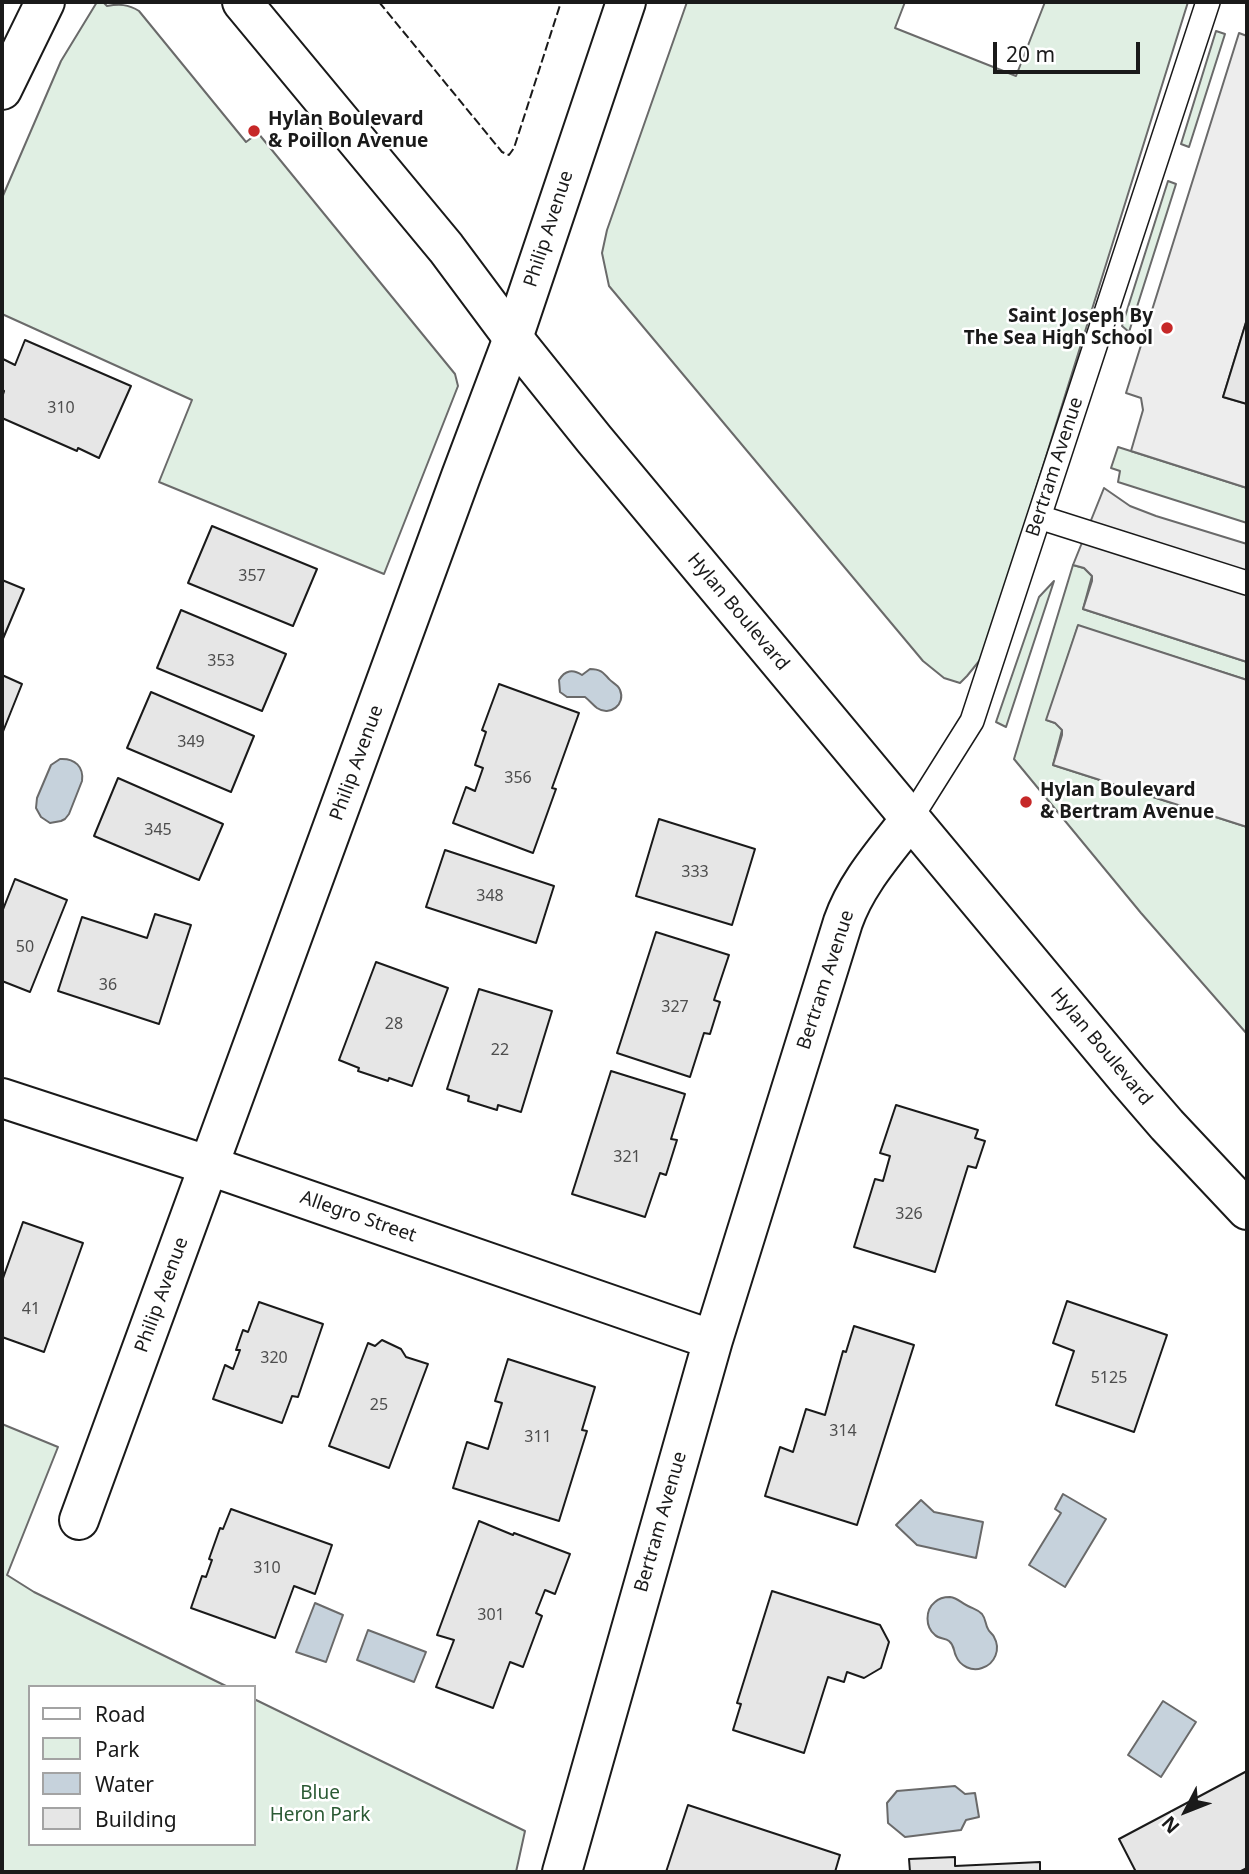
<!DOCTYPE html>
<html>
<head>
<meta charset="utf-8">
<style>
	body { margin:0 }
	#map { position:relative; width:1249px; height:1874px; overflow:hidden; background:#fff; font-family:"Noto Sans",sans-serif }
	canvas { display:block }
	.frame { position:absolute; inset:0; border:4px solid #1a1a1a; pointer-events:none }
	.legend { position:absolute; left:28px; top:1685px; width:228px; height:161px; box-sizing:border-box; background:#fff; border:2px solid #a3a3a3; margin:0; padding:9px 12px; list-style:none; font-size:21px; color:#1a1a1a }
	.legend li { display:flex; align-items:center; gap:14px; height:35px }
	.legend b { width:35px; border:2px solid #a3a3a3 }
	.north { position:absolute; left:1151px; top:1776px; width:70px; height:70px; -webkit-text-stroke:5px #fff; paint-order:stroke; rotate:228deg; font-size:19px; font-weight:700; line-height:28px; text-align:center; color:#1a1a1a }
	.north::after { content:''; display:block; margin:auto; width:24px; height:32px; background:#1a1a1a; clip-path:polygon(50% 0,100% 100%,50% 72%,0 100%) }
	.scale { position:absolute; left:993px; top:42px; width:147px; height:32px; box-sizing:border-box; border:4px solid #1a1a1a; border-top:0; padding-left:9px; font-size:21px; line-height:24px; white-space:nowrap; color:#1a1a1a; -webkit-text-stroke:5px #fff; paint-order:stroke }
</style>
</head>
<body>
<div id="map">
<canvas width="1249" height="1874"></canvas>
<div class="frame"></div>
<ul class="legend">
<li><b style="height:9px;background:#fff"></b>Road</li>
<li><b style="height:19px;background:#e0efe3"></b>Park</li>
<li><b style="height:19px;background:#c6d2dc"></b>Water</li>
<li><b style="height:19px;background:#e6e6e6"></b>Building</li>
</ul>
<div class="north">N</div>
<div class="scale">20 m</div>
</div>
<script>
const context = document.querySelector('canvas').getContext('2d');
context.lineJoin = 'round';
function fill(path, color) { context.fillStyle = color; context.fill(path, 'evenodd'); }
function strokePath(path, color, width, dash) { context.strokeStyle = color; context.lineWidth = width; context.lineCap = dash ? 'butt' : 'round'; context.setLineDash(dash || []); context.stroke(path); }
function write(font, color, halo, rows, align = 'center') {
  context.font = font + ' "Noto Sans",sans-serif'; context.lineWidth = 5; context.setLineDash([]); context.textBaseline = 'middle'; context.strokeStyle = halo; context.fillStyle = color; for (const [text, x, y, turn = 0] of rows) {
    context.save(); context.translate(x, y); context.rotate((+turn || 0) * Math.PI / 180); context.textAlign = isNaN(turn) ? turn : align; if (halo) context.strokeText(text, 0, 0); context.fillText(text, 0, 0); context.restore();
  }
}
const green = new Path2D(`
	M97,2H103L107,6C119,4 128,4 139,11L246,142L258,133L455,374L458,386L384,574L159,482L192,400L2,314V198L61,61Z
	M687,2H905L895,28L1016,76L1045,2H1188L984,655L967,676L960,683L944,678L923,661L609,286L602,253L607,230Z
	M1216,31L1225,34L1189,147L1181,144Z
	M1168,181L1176,184L1129,332L1122,326Z
	M1118,447L1247,488V523L1118,482L1120,471L1111,468Z
	M1073,565L1084,568L1092,576L1083,609L1247,662V680L1078,626L1047,720L1058,724L1062,730L1053,765L1247,827V1034L1141,913L1014,759Z
	M1054,581L1006,727L996,722L1039,597Z
	M2,1424L58,1447L7,1575L34,1592L228,1687H30V1844H254V1699L525,1831L516,1872H2Z`);
const parking = new Path2D(`
	M1239,33L1247,36V319L1223,397L1247,404V488L1131,451L1143,410L1141,398L1126,393Z
	M1104,488L1130,506L1156,516L1247,544V662L1083,609L1092,581V576L1084,568L1073,565Z
	M1078,625L1247,680V827L1053,765L1062,735V730L1055,723L1046,720Z`);
const water = new Path2D(`
	M590,669C600,669 603,672 609,679C612,683 618,684 620,690C626,704 610,717 597,708C593,705 589,700 585,697H567L560,692L559,680C565,670 573,669 582,675Z
	M60,759C75,758 84,767 82,781L69,814L65,819L61,821L50,823L41,817L36,808L37,798L51,765Z
	M1063,1494L1106,1519L1065,1587L1029,1565L1061,1513L1055,1509Z
	M921,1500L934,1512L983,1522L976,1558L917,1545L896,1525Z
	M950,1597C958,1598 961,1603 968,1606C974,1609 977,1609 982,1614C986,1619 985,1624 988,1629C989,1632 993,1634 994,1637C1001,1649 995,1664 982,1668C972,1672 960,1666 956,1656C953,1650 955,1646 949,1641C945,1638 939,1639 935,1635C925,1627 925,1610 935,1602C939,1598 944,1597 950,1597Z
	M315,1603L343,1615L326,1662L296,1652Z
	M368,1630L426,1652L414,1682L357,1660Z
	M1163,1701L1196,1722L1161,1777L1128,1755Z
	M955,1786L965,1794L975,1793L979,1817L966,1820L961,1830L905,1837L888,1823L887,1803L897,1791Z`);
const building = new Path2D(`
	M1247,319V404L1223,397Z
	M25,340L131,386L99,458L78,448L77,451L2,418V398L4,391L2,390V362L3,359L15,365Z
	M212,526L317,569L293,626L188,583Z
	M2,580L24,589L2,641Z
	M181,610L286,654L262,711L157,668Z
	M2,675L22,684L2,734Z
	M499,684L579,713L552,788L556,789L533,853L453,823L466,787L475,791L483,768L475,765L486,732L482,730Z
	M151,692L254,736L231,792L127,748Z
	M118,778L223,824L199,880L94,836Z
	M659,819L755,849L732,925L636,896Z
	M445,850L554,886L536,943L426,907Z
	M15,879L67,900L30,992L2,981V912Z
	M155,914L191,925L159,1024L58,991L82,917L147,938Z
	M656,932L729,955L714,1000L720,1002L710,1034L704,1033L690,1077L617,1053Z
	M376,962L448,988L412,1086L389,1078L388,1081L358,1071L359,1068L339,1060Z
	M479,989L552,1011L521,1112L498,1105L497,1110L468,1101L469,1096L447,1089Z
	M611,1071L685,1094L671,1139L677,1140L666,1175L660,1173L645,1217L572,1194Z
	M896,1105L978,1130L975,1138L985,1141L976,1168L968,1166L935,1272L854,1247L875,1179L883,1181L890,1156L880,1153Z
	M23,1222L83,1243L44,1352L2,1337V1281Z
	M1067,1301L1167,1335L1134,1432L1056,1405L1074,1351L1053,1343Z
	M259,1302L323,1324L298,1397L292,1396L282,1423L213,1399L225,1365L233,1369L240,1350H236L243,1330L248,1332Z
	M854,1326L914,1345L857,1525L765,1496L780,1447L793,1452L806,1409L825,1415L843,1351L846,1352Z
	M382,1340L401,1349L406,1357L428,1364L389,1468L329,1446L368,1343L375,1346Z
	M508,1359L595,1387L582,1430L587,1431L559,1521L453,1488L467,1442L488,1449L502,1403L495,1401Z
	M231,1509L332,1545L315,1594L294,1586L275,1638L191,1608L202,1576L206,1577L212,1560L209,1559L220,1528L223,1529Z
	M479,1521L513,1535L514,1533L570,1554L555,1594L545,1590L536,1613L542,1616L523,1667L510,1662L493,1708L436,1687L454,1640L437,1635Z
	M772,1591L880,1625L889,1642L881,1668L864,1678L847,1672L844,1682L828,1677L804,1753L733,1730L741,1704L737,1703Z
	M1247,1771V1868L1239,1872H1136L1119,1839Z
	M688,1805L840,1855L835,1872H666Z
	M955,1857V1866L1040,1862V1872H910L909,1859Z`);
const service = new Path2D(`
	M1039,517L1247,583
	M911,818L972,721L1208,2`);
const minor = new Path2D(`
	M2,90L45,2
	M2,1098L210,1166L713,1340
	M79,1520L461,476L513,338L626,2
	M562,1872L713,1340L843,922C857,882 886,851 911,818`);
const primary = new Path2D(`
	M242,2L446,248L513,338L594,439L1129,1081L1167,1125L1247,1210`);
const fence = new Path2D(`
	M379,2L502,152L509,155L514,148L561,2`);
const markers = [
	[254,131,7,"#c62828"],
	[1167,328,7,"#c62828"],
	[1026,802,7,"#c62828"]
];
const numberNames = [
	["310",61,408],
	["357",252,576],
	["353",221,661],
	["349",191,742],
	["356",518,778],
	["345",158,830],
	["333",695,872],
	["348",490,896],
	["50",25,947],
	["36",108,985],
	["327",675,1007],
	["28",394,1024],
	["22",500,1050],
	["321",627,1157],
	["326",909,1214],
	["41",31,1309],
	["320",274,1358],
	["5125",1109,1378],
	["25",379,1405],
	["314",843,1431],
	["311",538,1437],
	["310",267,1568],
	["301",491,1615]
];
const poiNames = [
	["Hylan Boulevard",268,120],
	["& Poillon Avenue",268,142],
	["Saint Joseph By",1153,317,"right"],
	["The Sea High School",1153,339,"right"],
	["Hylan Boulevard",1040,791],
	["& Bertram Avenue",1040,813]
];
const streetNames = [
	["Philip Avenue",549,229,-72],
	["Bertram Avenue",1055,467,-72],
	["Hylan Boulevard",738,612,50],
	["Philip Avenue",357,763,-70],
	["Bertram Avenue",826,980,-72],
	["Hylan Boulevard",1101,1047,50],
	["Allegro Street",358,1217,19],
	["Philip Avenue",162,1295,-70],
	["Bertram Avenue",661,1522,-74]
];
const parkNames = [
	["Blue",320,1794],
	["Heron Park",320,1816]
];
fill(green, '#e0efe3');
strokePath(green, '#6a6a6a', 2);
fill(parking, '#ededed');
strokePath(parking, '#6a6a6a', 2);
fill(water, '#c6d2dc');
strokePath(water, '#6a6a6a', 2);
fill(building, '#e6e6e6');
strokePath(building, '#1a1a1a', 2);
strokePath(service, '#1a1a1a', 26);
strokePath(minor, '#1a1a1a', 42);
strokePath(primary, '#1a1a1a', 42);
strokePath(service, '#fff', 23);
strokePath(minor, '#fff', 38);
strokePath(primary, '#fff', 38);
strokePath(fence, '#1a1a1a', 2, [9, 3.5]);
for (const [x, y, r, color] of markers) { const dot = new Path2D(); dot.arc(x, y, r, 0, 2 * Math.PI); context.fillStyle = color; context.fill(dot); strokePath(dot, '#fff', 2.5); }
write('16px', '#4d4d4d', null, numberNames);
write('bold 19px', '#1a1a1a', '#fff', poiNames, 'left');
write('19px', '#1a1a1a', '#fff', streetNames);
write('19px', '#2b5a34', '#fff', parkNames);
</script>
</body>
</html>
